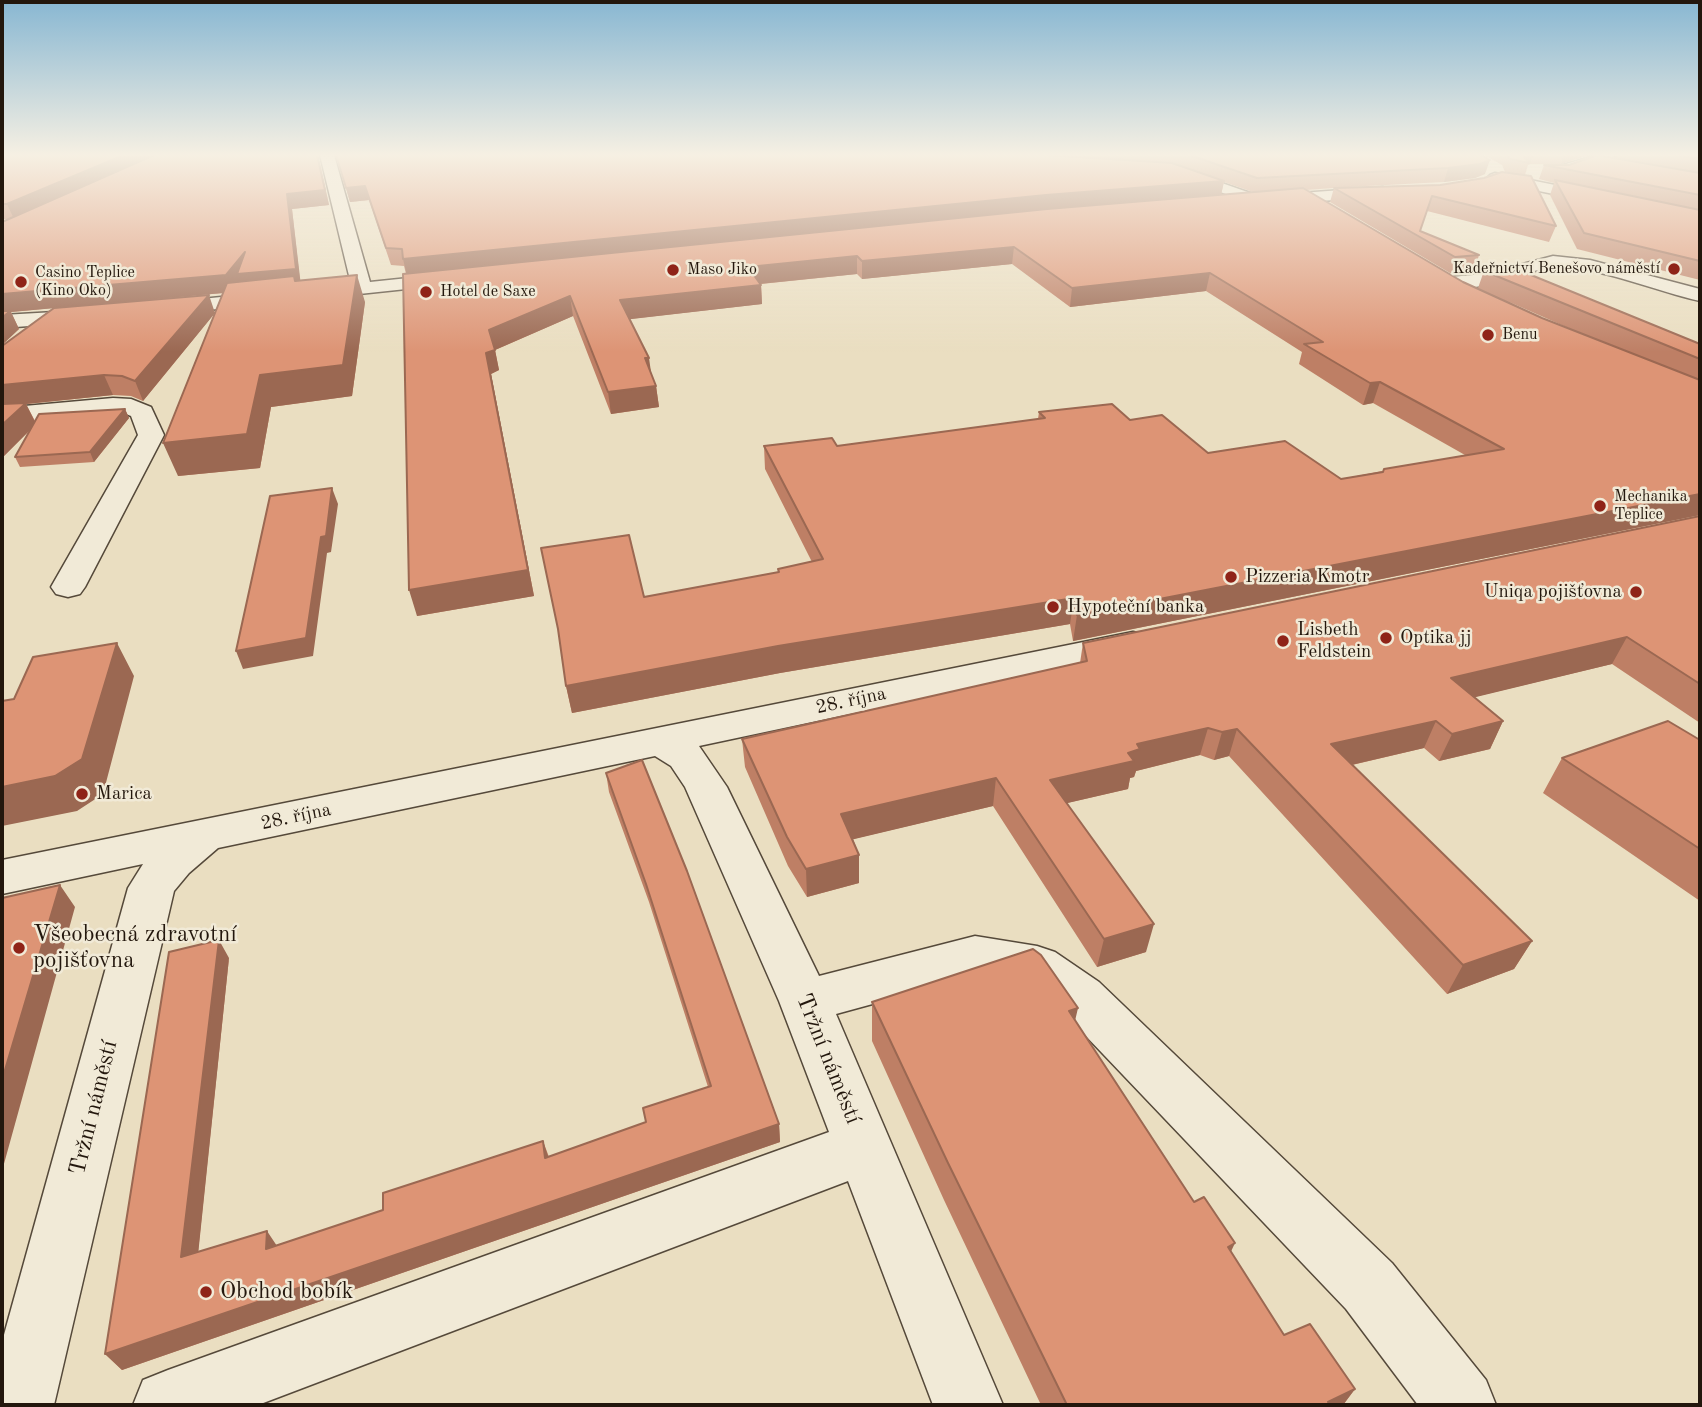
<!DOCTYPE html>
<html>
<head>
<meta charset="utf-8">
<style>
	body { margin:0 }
	#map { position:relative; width:1702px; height:1407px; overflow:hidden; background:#eadec1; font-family:"Old Standard TT",serif }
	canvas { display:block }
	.frame { position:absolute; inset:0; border:4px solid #23170d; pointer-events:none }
</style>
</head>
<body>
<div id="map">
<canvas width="1702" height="1407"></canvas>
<div class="frame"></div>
</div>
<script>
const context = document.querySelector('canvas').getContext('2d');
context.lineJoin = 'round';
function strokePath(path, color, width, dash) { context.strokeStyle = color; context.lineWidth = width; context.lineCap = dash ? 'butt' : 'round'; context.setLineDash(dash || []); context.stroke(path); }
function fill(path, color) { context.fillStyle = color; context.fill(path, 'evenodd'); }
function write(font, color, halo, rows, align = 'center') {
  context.font = font + ' "Old Standard TT",serif'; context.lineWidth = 5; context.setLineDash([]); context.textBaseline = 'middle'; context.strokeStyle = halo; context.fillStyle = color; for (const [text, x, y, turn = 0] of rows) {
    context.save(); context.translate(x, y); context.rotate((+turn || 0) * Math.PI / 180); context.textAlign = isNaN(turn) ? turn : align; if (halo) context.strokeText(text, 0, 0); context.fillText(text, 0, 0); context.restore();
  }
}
const minor = new Path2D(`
	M320,155H334L370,282L456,273L463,275L466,279L463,283L161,315L154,313L150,309L154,305L161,303L351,284Z
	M1597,155H1617L1576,172L1554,177L1546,172L1549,169Z
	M1173,166L1259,196L1383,187L1391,192L1383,197L1256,205L1168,173L1166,170L1168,167Z
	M1495,173L1700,214V224L1490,181L1487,178L1490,175Z
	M1553,256L1590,260L1700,289V301C1658,292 1596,265 1554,268C1516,270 1479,297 1438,286L1435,282L1438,278L1485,274Z
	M90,310L98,311L101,316L98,321L2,328V315Z
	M113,398L131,399L151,407L164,435L85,587L80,594L68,597L56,594L51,587L138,435L131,416L126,414L2,424V408Z
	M1133,632L1146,635L1151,643L1146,651L699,746L727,787L819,976L975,936L1037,946L1055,952L1099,982L1392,1263L1486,1380L1496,1405H1418L1346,1309L1063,1012L1025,984L975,976L836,1014L1003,1405H933L848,1181L258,1405H133L143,1380L168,1370L829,1132L779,1001L685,787L671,766L655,756L218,848L189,873L174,891L54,1405H2V1342L128,888L143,864L2,894V860Z`);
const wall = new Path2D(`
	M2,155H318L329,205L292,209L300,281L365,302L352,396L271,407L260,468L178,476L214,314L143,401L131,396L113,395L26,404L35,421L125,409L129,418L94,462L20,467L15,457L30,430L2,458V346L53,308L11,312L19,329L2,345L8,219H2ZM223,293L215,312L81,306Z
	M336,155H1481L1485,174L1475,178L1444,182L1348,187L1440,185L1484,178L1505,172L1502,165L1484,155H1589L1561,164H1530L1528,165L1525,175L1556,226L1549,242L1427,211L1420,231L1479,255L1474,272L1450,273L1330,202L1334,188L1306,190L1463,282L1478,288L1484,271L1700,344V515L1073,641L1070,624L780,673L572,713L566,686L644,597L778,572V569L812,562L765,469L764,446H837L1038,419L1039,412L1130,420L1208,453L1341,479L1465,455L1373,403L1363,405L1299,364L1302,352L1206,291L1070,307L1012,264L862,279L857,274L761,284L762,304L630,319L656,386L659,407L611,414L573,316L495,350L499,370L491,374L534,596L417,616L406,274L404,266L391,265L369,200L350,202ZM1224,182L1253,192L1221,195ZM1507,301L1573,330L1542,318Z
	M1617,155H1700V280L1577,249L1550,195L1554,183L1539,179L1544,165H1569L1616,158Z
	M1700,516V723L1612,664L1474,697L1503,721L1490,749L1439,761L1424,748L1352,765L1532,941L1514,969L1447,994L1229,756L1214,760L1200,755L1136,771L1134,777L1130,778L1128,789L1067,803L1146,952L1097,967L993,806L853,839L859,855V883L807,897L788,866L745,767L742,739L1080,663L1083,643Z
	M1700,740V901L1543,793L1562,758Z
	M606,773L779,1124L780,1142L122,1370L105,1354L229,958L198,1252L277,1245L383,1210L543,1141L549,1157L646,1122L708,1087L649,902L609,792Z
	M872,1002L1075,1020L1194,1202L1231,1252L1284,1335L1355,1389L1343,1405H1041L944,1200L872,1041Z`);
const shadedWall = new Path2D(`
	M124,155H160L14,219L7,204Z
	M317,155H318L329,205L292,209L301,286L11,312L19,329L2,345V294L245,252Z
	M1529,155H1533L1530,164L1528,165L1529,163L1524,157Z
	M1564,155H1589L1561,164Z
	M1490,160L1485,174L1475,178L1444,182L1448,168Z
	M1224,181L1221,195L407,276L403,259L1046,195Z
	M365,186L369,200L350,202L346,188Z
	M1014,247L1012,264L862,279V261Z
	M857,256V274L749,285L748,267Z
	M1210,273L1206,291L1070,307L1072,288Z
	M357,275L365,302L352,396L271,407L260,468L178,476L163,443L260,375Z
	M761,285L762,304L623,320L620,300Z
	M209,295L215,313L143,401L135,381Z
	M570,296L573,316L495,350L499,370L491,374L534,596L417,616L409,590L486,353L489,330Z
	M645,358H649L652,379Z
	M104,375L113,395L26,404L36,424L2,458V385Z
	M1380,382L1373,403L1363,405L1370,383Z
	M656,386L659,407L611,414L608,392Z
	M125,409L129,418L94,462L90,452Z
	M332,488L338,504L331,552L327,553L313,656L243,669L236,651L321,537Z
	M1700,494V515L1073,641L1077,615Z
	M1074,598L1070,624L780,673L572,713L566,686L778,646Z
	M1627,637L1612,664L1439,706L1451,678Z
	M117,643L134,676L103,794L77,811L2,826V787Z
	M1436,721L1424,748L1321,772L1331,744Z
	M1503,721L1490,749L1439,761L1452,734Z
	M1208,728L1200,755L1136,771L1134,777L1130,778L1128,789L1046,808L1050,780L1128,753L1137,744Z
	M1237,729L1229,756L1214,760L1222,732Z
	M996,778L993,806L842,842L841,814Z
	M859,855V883L807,897L806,869Z
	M60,885L75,907L2,1171V1080Z
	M1154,924L1146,952L1097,967L1104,939Z
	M219,940L229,958L196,1274L181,1257Z
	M1532,941L1514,969L1447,994L1463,965Z
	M1078,1008L1069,1047V1011Z
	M779,1124L780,1142L122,1370L105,1354Z
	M543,1141L549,1159L545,1158Z
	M267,1231L279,1249H266Z
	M1235,1243L1218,1279L1228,1247Z
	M1355,1389L1343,1405H1326L1328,1402Z`);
const building = new Path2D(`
	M2,155H124L7,204H2Z
	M154,155H317L325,190L287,194L296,269L237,274L245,252L226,275L2,294V222Z
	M336,155H1047L1172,163L1224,181L1046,195L403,259L402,249L386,248L365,186L346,188Z
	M1189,155H1481L1490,160L1480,164L1448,168L1257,178Z
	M1508,155H1529L1524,157L1529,163L1510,159Z
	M1597,155L1700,173V195L1544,165H1569Z
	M1677,155H1700V159Z
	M1502,172L1531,176L1556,226L1432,196L1420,231L1479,255L1455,257L1334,188L1440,185L1484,178Z
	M1555,180L1700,210V261L1584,233Z
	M1303,188L1463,282L1542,318L1700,380V494L1077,615L1074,598L778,646L566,686L558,629L541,548L629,535L644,597L779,572L778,569L823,559L764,446L832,438L837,446L1045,418L1039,412L1112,404L1130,420L1162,415L1208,453L1285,441L1341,479L1383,472L1384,469L1504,449L1380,382L1370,383L1304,344L1323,342L1210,273L1072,288L1014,247L862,261L857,256L748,267L761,285L620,300L649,358H645L656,386L608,392L570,296L489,330L495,350L486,353L528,570L409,590L403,274L1047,209Z
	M1509,266L1700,344V359L1484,271Z
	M357,275L343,365L260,375L247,434L163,443L227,283L294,276L295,281Z
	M209,295L135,381L122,376L104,375L2,385V346L54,308Z
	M2,311H10L2,318Z
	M26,403L2,425V404Z
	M125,409L90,452L15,457L39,414Z
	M332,488L326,536L321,537L306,638L236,651L270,496Z
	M1700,516V684L1627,637L1451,678L1503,721L1452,734L1436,721L1331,744L1532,941L1463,965L1237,729L1222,732L1208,728L1137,744L1140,749L1128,753L1134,761L1050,780L1154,924L1104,939L996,778L841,814L859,855L806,869L787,837L742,739L1087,661L1083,643Z
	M117,643L82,759L55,776L2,787V701L14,699L33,657Z
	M1668,721L1700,740V849L1562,758Z
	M642,760L687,871L779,1124L105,1354L169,952L219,940L181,1257L267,1231L266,1249L383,1210V1193L543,1141L545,1158L646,1122L643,1108L711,1086L646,884L606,773Z
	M60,885L2,1080V898Z
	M1033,949L1041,955L1078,1008L1069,1011L1194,1202L1204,1197L1235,1243L1228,1247L1284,1335L1310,1324L1355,1389L1328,1402L1330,1405H1067L948,1163L872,1002Z`);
const markers = [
	[1674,269,7,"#8f2418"],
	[673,270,7,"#8f2418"],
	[21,282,7,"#8f2418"],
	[426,292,7,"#8f2418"],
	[1488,335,7,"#8f2418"],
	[1600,506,7,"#8f2418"],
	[1231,577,7,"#8f2418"],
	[1636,592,7,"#8f2418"],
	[1053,607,7,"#8f2418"],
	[1386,638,7,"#8f2418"],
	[1283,641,7,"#8f2418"],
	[82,794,7,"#8f2418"],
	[19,948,7,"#8f2418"],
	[206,1292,7,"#8f2418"]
];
const farPoinames = [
	["Kadeřnictví Benešovo náměstí",1660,269,"right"],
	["Maso Jiko",687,270],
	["Casino Teplice",35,273],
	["(Kino Oko)",35,291],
	["Hotel de Saxe",440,292],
	["Benu",1502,335],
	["Mechanika",1614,497],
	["Teplice",1614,515]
];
const poiNames = [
	["Pizzeria Kmotr",1245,577],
	["Uniqa pojišťovna",1622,592,"right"],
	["Hypoteční banka",1067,607],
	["Lisbeth",1297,630],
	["Feldstein",1297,652],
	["Optika jj",1400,638],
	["Marica",96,794]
];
const streetNames = [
	["28. října",851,701,-12],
	["28. října",296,817,-12]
];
const nearPoinames = [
	["Všeobecná zdravotní",33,935],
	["pojišťovna",33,961],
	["Obchod bobík",220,1292]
];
const nearStreetnames = [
	["Tržní náměstí",828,1059,68],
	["Tržní náměstí",94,1108,-76]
];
strokePath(minor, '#55493a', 3);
fill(minor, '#f1ead7');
fill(wall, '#be7f65');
fill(shadedWall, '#9b6852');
fill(building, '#dd9475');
strokePath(building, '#9b6852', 2);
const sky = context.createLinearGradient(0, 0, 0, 352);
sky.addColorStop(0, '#88b7d2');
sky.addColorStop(0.44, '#f6f0e3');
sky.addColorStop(1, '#f6f0e300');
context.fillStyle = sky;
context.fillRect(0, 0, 1702, 352);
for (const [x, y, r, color] of markers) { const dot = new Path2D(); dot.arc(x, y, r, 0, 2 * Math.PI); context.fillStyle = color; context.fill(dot); strokePath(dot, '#f1ead7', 2.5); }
write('16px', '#23170d', '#f1ead7', farPoinames, 'left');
write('19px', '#23170d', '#f1ead7', poiNames, 'left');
write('19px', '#23170d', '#f1ead7', streetNames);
write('23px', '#23170d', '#f1ead7', nearPoinames, 'left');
write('23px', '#23170d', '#f1ead7', nearStreetnames);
</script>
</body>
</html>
